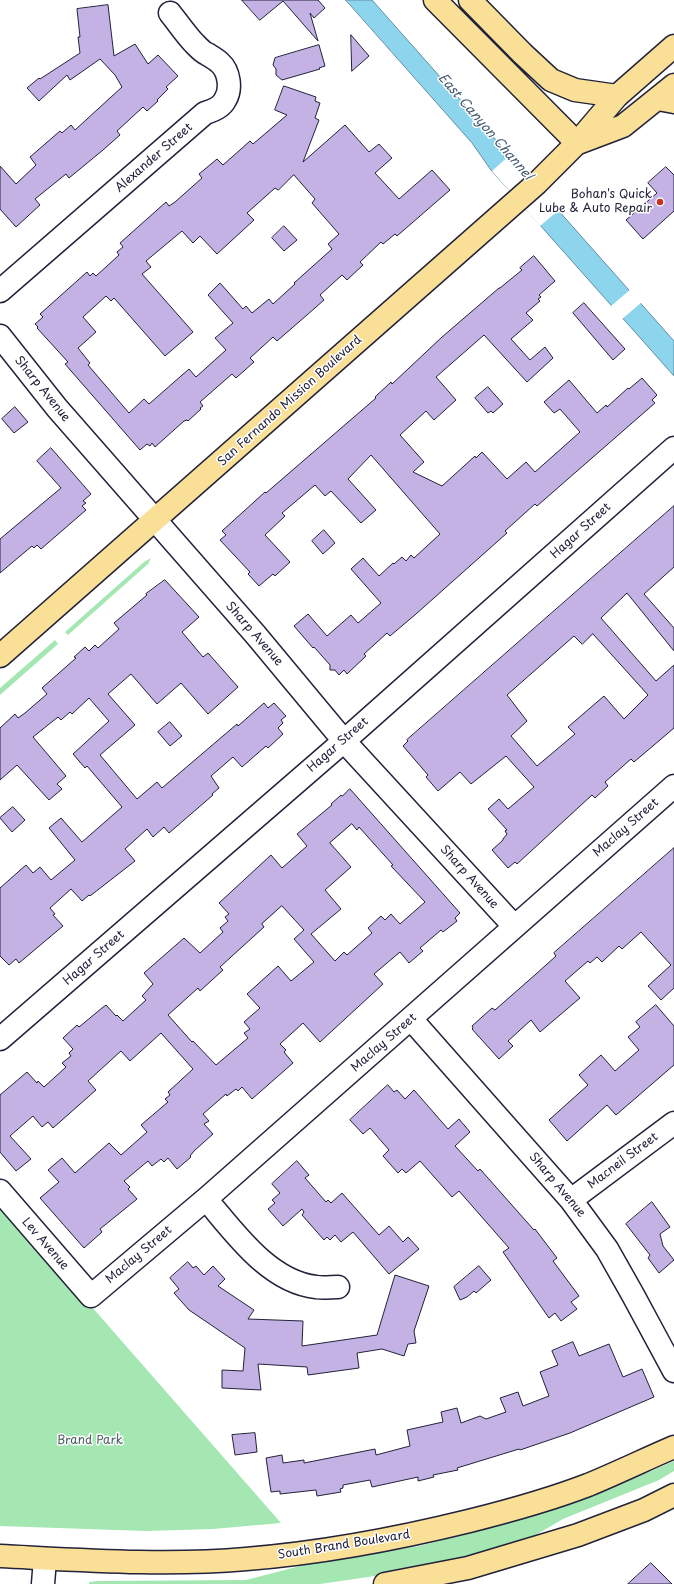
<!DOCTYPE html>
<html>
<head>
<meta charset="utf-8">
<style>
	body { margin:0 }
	canvas { display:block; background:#fff }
</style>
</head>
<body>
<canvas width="674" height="1584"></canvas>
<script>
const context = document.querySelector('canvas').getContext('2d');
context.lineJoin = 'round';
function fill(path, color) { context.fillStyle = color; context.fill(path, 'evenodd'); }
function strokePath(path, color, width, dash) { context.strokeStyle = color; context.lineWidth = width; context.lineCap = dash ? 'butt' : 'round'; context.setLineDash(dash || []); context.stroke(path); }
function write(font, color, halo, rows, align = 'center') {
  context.font = font + ' "Playpen Sans",sans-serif'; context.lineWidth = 3; context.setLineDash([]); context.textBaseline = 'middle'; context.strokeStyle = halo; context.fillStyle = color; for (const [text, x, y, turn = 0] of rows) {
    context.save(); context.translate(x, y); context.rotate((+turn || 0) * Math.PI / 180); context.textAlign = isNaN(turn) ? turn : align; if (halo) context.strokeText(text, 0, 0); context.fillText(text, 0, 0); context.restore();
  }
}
const green = new Path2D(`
	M151,558L148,564L68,635L65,632L144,562Z
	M55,640L58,644L0,695V688Z
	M0,1202L281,1523L213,1529L145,1531L0,1526Z
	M674,1461V1471L659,1480L563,1519L534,1536L520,1542L468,1557L375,1576L320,1584H89V1582L99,1581L246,1580L304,1565L419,1546L513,1522L546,1512L610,1489Z`);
const water = new Path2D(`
	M346,0H372L674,341V376L491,170L472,143Z`);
const pier = new Path2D(`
	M511,154L560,209L540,226L492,171Z
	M631,289L642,302L622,319L611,306Z`);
const building = new Path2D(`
	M242,0H318L325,8L314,18L310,13L318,41L283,1L260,20Z
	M108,5L114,56L135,44L148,64L158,55L178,76L166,87L168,89L157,100L158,101L147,111L143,107L117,131L120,135L103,150L69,178L66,174L35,199L40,205L16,227L0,209V166L16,184L36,165L30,157L60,131L62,133L71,125L75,130L122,87L115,75L100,59L70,80L67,75L39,101L27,88L39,78L40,79L80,53L78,37H80L77,9Z
	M351,35L369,56L352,71Z
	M319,45L325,66L319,68L320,69L282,80L276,75V69L273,65L275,58Z
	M284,86L316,97L315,101L320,103L315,118L319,120L303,162L345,125L369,152L379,144L392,158L375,173L399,199L432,170L450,190L397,236L395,234L383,244L381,242L360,262L363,265L347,280L342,275L320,295L324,300L307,315L277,341L273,337L250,358L254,362L236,378L232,374L200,402L203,406L200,408L201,409L188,421L187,420L184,421L155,447L152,443L150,446L147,444L140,450L65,364L68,362L37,328L38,327L35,324L43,317L40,314L87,272L90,276L93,273L96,276L107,266L119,255L117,252L123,247L120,243L166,202L169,206L175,202L202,178L199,174L217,159L223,165L250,141L253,144L287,115L275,110ZM294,175L315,199L312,203L339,234L328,244L332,249L294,283L295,284L273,304L269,299L252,313L246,306L243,309L220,283L208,295L233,323L215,338L226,350L196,377L189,369L149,404L144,399L129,413L88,365L90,363L78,348L96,332L83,317L106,296L111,301L114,298L165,356L193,332L142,274L151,267L146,261L182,231L193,243L200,236L217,254L254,220L247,213L275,188L278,190Z
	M666,167L674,175V211L643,239L626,220L657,193L648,183Z
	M284,226L297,240L284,251L272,238Z
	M534,256L555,281L539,295L541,297L538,299L540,301L526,313L533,320L511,339L530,360L545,347L553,358L527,382L484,335L436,377L456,400L434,420L426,411L400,435L424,462L413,472L442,486L475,456L476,458L482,452L507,479L526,462L535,472L580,432L560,409L554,413L544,402L569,380L597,413L606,405L607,407L628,388L629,389L642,378L657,395L652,400L655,403L537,506L535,504L505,531L507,533L416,614L390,636L387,633L364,654L366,656L347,674L344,670L339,675L335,670H330V665L314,647L313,648L294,626L308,614L327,636L351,615L358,623L381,603L351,569L363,558L379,576L393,563L394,564L402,557L406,561L411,555L414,558L440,534L371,455L348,479L376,510L361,523L331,491L325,496L315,485L282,513L285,516L265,535L290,562L275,576L273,574L259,586L248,574L250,572L220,540L226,535L222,531L265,492L266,493L376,398L375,397L391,382L392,384L442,337L499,288H500L522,270L520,268Z
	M584,303L625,349L613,360L573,313Z
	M488,387L503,404L493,413L491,411L488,413L475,398Z
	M15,407L28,422L14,433L2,419Z
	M51,448L91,494L83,501L86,503L82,506L86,510L41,549L37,545L34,548L32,546L0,573V539L61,488L37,461Z
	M674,506V567L644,594L674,628V651L627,593L601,618L656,681L674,665V728L634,762L631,759L605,782L608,786L595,798L592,795L517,864L515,862L508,868L492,850L503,840V839L507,834L505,831L507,830L488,809L499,799L508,809L534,787L506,756L471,784L460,772L438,791L426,777L428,775L403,746L408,741L407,740ZM593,634L648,695L624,719L604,696L568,727L575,734L537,766L511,736L527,721L507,695L574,636L582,644Z
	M324,530L335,543L323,554L312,541Z
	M165,580L199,617L182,632L203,657L208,653L238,687L208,714L181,683L157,704L131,674L108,694L135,725L100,755L137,799L157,782L162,788L237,724L238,726L264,703L268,708L274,703L286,716L281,720L283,723L278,728L283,734L268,748L266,746L242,767L233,757L211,776L219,788L212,794L213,795L169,833L164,827L153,837L147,829L125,849L135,861L90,896L89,895L82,901L71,889L50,908L55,914L53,915L63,926L19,963L16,959L9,965L0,956V888L26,865L33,873L40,867L51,880L75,860L49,828L61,818L82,842L122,807L87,766L85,768L73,754L109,721L89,698L72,714L70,712L61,720L58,717L33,737L66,776L57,784L62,789L49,800L17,765L0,780V728L15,714L18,718L25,713L47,694L42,688L76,658L74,657L85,647L89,651L95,645L98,648L119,629L114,623L147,595L146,594Z
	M170,722L182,736L170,746L158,732Z
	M350,789L460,913L455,918L457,921L443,932L441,930L420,948L423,951L409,963L400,952L374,974L383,984L320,1042L303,1023L280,1044L286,1050L284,1052L293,1063L252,1099L242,1087L238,1091L236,1089L227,1096L226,1094L203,1114L209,1121L204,1124L213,1134L194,1151L190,1156L191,1157L177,1169L168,1158L164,1162L161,1159L152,1166L148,1161L124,1181L130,1187L128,1189L137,1199L100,1229L102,1232L84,1248L40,1198L59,1182L48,1170L62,1158L75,1173L109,1143L121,1155L147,1132L141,1125L168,1102L165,1099L170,1095L168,1092L193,1069L161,1033L130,1061L121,1051L88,1081L96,1090L53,1128L48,1122L42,1127L33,1116L10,1136L31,1159L16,1171L0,1152V1095L27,1072L37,1083L38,1081L44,1087L66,1067L62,1063L71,1056L69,1053L73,1049L63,1038L77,1025L79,1027L102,1008L106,1005L116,1016L117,1015L123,1021L146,1000L142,996L153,984L144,973L184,938L200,953L223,932L220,928L228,921L225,917L229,914L219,903L271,855L282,868L307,846L297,834L332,805L331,804L341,795L342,796ZM352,824L357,830L359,827L393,865L391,866L425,902L400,924L391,914L385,920L381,916L368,928L372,933L347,955L344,952L335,961L311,934L341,909L325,890L351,867L330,843ZM282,906L304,930L294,939L314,962L291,981L278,966L247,994L260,1008L244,1022L250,1029L244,1033L248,1038L216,1065L193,1041L192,1042L168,1015L198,988L200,991L223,970L220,967L264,927L262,924Z
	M13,807L25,820L12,832L0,818Z
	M674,848V988L661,1000L648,986L671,965L641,932L622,949L619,946L602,962L597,957L590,963L588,961L565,981L580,998L540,1032L531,1020L508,1041L513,1046L499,1059L472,1029L473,1028L472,1026L492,1008L495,1010L536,974L556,956L554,953Z
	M656,1005L674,1026V1065L616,1115L607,1105L567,1141L549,1120L588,1085L579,1075L601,1055L615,1071L639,1050L628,1037L640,1027L636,1022Z
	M388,1085L394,1092L397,1090L405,1099L414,1090L448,1129L459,1119L470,1132L455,1146L478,1171L480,1169L534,1230L535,1229L557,1258L553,1261L579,1296L571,1302L577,1309L561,1321L555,1313L549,1318L503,1252L509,1248L459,1191L452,1197L420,1161L406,1173L402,1169L398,1173L383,1156L389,1150L370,1128L363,1134L350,1120Z
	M297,1161L309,1175L305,1178L326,1202L328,1200L331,1203L342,1193L379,1235L389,1226L403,1242L408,1237L419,1249L389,1274L353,1232L341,1242L335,1235L330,1240L327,1237L324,1240L302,1215L304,1212L302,1209L283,1226L268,1209L275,1203L272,1200L280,1193L272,1184Z
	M652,1202L670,1227L660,1234L663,1246L674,1260L659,1273L648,1258L650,1255L626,1224Z
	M188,1262L193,1268L196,1266L204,1275L213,1266L225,1279L218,1286L254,1310L248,1319L303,1321L302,1346L377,1335L395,1275L429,1286L414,1331L416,1343L408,1344L404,1356L382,1349L357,1353L359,1368L308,1375L307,1367L258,1364L261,1390L222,1388V1370L243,1371L245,1348L189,1310L174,1293L179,1289L170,1278Z
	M479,1266L491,1280L476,1293L474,1291L467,1297L460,1300L454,1287Z
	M573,1342L579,1356L609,1344L623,1377L642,1369L654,1397L570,1433L520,1450L519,1449L457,1468L458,1470L433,1475L434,1477L418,1481V1477L372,1487L370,1480L343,1485V1488L340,1489L341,1492L317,1496L316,1490L280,1494V1491L271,1492L266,1458L282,1455L283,1463L304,1460V1463L375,1449L376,1455L410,1446L407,1430L443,1422L441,1412L457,1408L461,1423L480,1416L486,1419L506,1412L500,1398L518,1392L523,1406L549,1396L540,1372L558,1365L552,1351Z
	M255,1433L257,1452L235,1455L232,1435Z
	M651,1563L672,1584H628Z`);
const minor = new Path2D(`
	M0,291L205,113C212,111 221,108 225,100C232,89 229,71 220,63C216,59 212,57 207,54C202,52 197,46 193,42C185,33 178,23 170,13
	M0,336L57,408L255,634L344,741L514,926
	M411,1019L571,1200L607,1249L633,1295L674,1371
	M0,1039L344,741L674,448
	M0,1191L91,1296L206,1199L674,786
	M206,1199C234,1232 269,1282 316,1287C323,1288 331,1287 338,1287
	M571,1200L674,1123
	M43,1584L45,1559`);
const major = new Path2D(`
	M578,143L623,126L674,85
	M0,656L537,183L577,143L617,96L674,46
	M0,1556C82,1560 165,1566 246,1559C321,1553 396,1539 469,1521C509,1511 549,1500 588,1485C617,1473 646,1459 674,1447
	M385,1584L468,1568L578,1535L644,1510L674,1495`);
const highway = new Path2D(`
	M435,0L577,143
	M470,0L523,54L551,80L575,90L617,96
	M658,99L674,102`);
const markers = [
	[660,202,4,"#c8321e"]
];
const streetNames = [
	["Alexander Street",154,158,-41],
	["Sharp Avenue",42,389,51],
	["San Fernando Mission Boulevard",290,401,-42],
	["Hagar Street",581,531,-42],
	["Sharp Avenue",254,634,49],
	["Hagar Street",338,745,-41],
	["Maclay Street",626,828,-41],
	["Sharp Avenue",469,877,48],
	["Hagar Street",94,958,-41],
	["Maclay Street",384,1043,-41],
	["Macneil Street",623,1161,-37],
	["Sharp Avenue",557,1185,50],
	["Lev Avenue",45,1244,49],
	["Maclay Street",139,1255,-40],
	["South Brand Boulevard",344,1545,-9]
];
const poiNames = [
	["Bohan's Quick",652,195],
	["Lube & Auto Repair",652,209]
];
const parkNames = [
	["Brand Park",90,1441]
];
const waterNames = [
	["East Canyon Channel",485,127,49]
];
fill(green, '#a4e7b2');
fill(water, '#8cd5ed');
strokePath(water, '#628da6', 1);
fill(pier, '#fff');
fill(building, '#c3b2e3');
strokePath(building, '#22223b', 1);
strokePath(minor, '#22223b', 25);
strokePath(major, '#22223b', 25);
strokePath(highway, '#22223b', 25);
strokePath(minor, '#fff', 22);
strokePath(major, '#fadf96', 22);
strokePath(highway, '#fadf96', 22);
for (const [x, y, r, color] of markers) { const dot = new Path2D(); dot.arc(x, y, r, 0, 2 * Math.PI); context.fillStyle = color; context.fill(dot); strokePath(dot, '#fff', 1.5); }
write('12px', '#22223b', '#fff', streetNames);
write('12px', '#22223b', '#fff', poiNames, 'right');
write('12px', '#495d5f', '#fff', parkNames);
write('italic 13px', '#425870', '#fff', waterNames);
</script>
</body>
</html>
